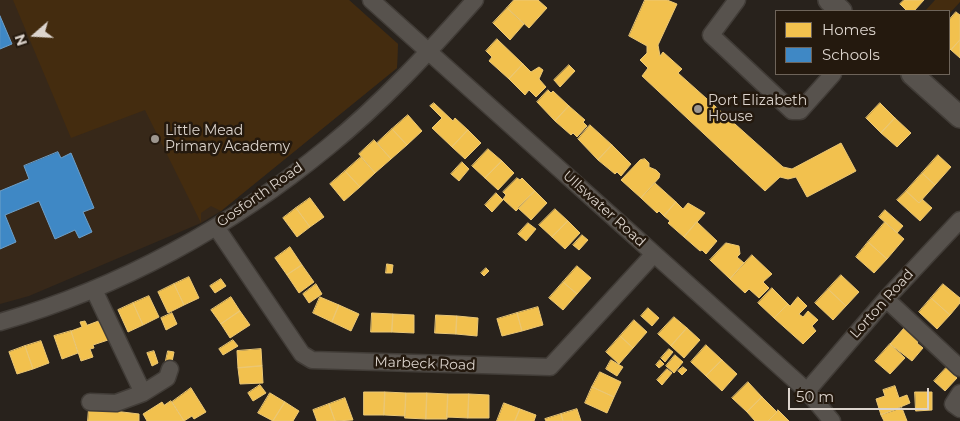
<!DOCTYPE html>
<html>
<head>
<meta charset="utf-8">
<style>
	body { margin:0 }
	#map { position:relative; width:960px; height:421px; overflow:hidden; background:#28221c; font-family:Montserrat,sans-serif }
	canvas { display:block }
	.legend { position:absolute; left:775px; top:10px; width:175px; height:65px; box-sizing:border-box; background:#24190e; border:1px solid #6e645a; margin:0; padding:6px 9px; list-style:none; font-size:15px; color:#dcd4cd }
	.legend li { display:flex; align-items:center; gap:10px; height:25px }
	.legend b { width:25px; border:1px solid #6e645a }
	.north { position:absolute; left:10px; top:10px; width:50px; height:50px; -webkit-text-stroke:4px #24190e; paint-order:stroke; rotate:251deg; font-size:14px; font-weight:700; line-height:20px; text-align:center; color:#dcd4cd }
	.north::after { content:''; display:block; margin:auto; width:18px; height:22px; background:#dcd4cd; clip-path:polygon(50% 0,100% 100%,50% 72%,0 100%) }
	.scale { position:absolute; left:788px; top:388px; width:141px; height:22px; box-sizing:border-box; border:2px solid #dcd4cd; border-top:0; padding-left:6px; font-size:15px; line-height:18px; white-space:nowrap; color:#dcd4cd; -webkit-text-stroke:4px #24190e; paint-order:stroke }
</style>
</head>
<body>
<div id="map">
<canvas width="960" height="421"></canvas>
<ul class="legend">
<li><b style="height:14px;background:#f2c14e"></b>Homes</li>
<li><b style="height:14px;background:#3f88c5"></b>Schools</li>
</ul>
<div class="north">N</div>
<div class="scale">50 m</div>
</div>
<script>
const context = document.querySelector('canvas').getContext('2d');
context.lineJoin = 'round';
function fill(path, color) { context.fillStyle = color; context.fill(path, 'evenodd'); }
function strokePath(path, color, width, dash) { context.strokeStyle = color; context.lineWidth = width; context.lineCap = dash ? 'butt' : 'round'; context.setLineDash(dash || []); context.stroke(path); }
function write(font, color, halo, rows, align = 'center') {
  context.font = font + ' Montserrat,sans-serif'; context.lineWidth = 5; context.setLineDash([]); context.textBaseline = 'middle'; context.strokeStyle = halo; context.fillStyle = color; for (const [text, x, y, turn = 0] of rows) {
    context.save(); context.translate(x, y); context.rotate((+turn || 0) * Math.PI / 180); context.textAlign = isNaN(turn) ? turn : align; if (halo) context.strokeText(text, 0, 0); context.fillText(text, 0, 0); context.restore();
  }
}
const built = new Path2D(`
	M0,0H349L398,44L397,68L221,211L201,223L29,296L0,304Z`);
const green = new Path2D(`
	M13,0H349L398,44L397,68L221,211L211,206L201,213V223L145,110L71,138Z
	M935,0H960V2L949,14V11H925Z`);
const homes = new Path2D(`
	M514,0H538L547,8L529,28L507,8Z
	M645,0H667L677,4L658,45L660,56L663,52L682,69L678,73L783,167L792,169L841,143L856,171L807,197L796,177L788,179L780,177L765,191L642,76L648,68L640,60L647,53V46L629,36Z
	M904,0H924L914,11H907L900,4Z
	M507,8L524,24L510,40L493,23Z
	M956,12L960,15V40L951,50L949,48V20Z
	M497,39L523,64L509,79L489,61L492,57L486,51Z
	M960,40V58L951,50Z
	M523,64L531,72L539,67L543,70L539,79L546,87L536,97L529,90L525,95L509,79Z
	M569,65L575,71L560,87L554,80Z
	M548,90L551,93L553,91L569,106L555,121L537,102Z
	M434,103L453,121L455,118L468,130L452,147L432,128L442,118L430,106Z
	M880,103L895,118L881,133L866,118Z
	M569,106L585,120L583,122L587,126L577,137L573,133L571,135L555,121Z
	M408,115L422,131L407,145L392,129Z
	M895,118L911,133L897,147L881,133Z
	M590,125L612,145L598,160L578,139Z
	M392,129L407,145L391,159L377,143Z
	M468,130L481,143L465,159L452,147Z
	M374,140L391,159L375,173L359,154Z
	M612,145L631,164L621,176L617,172L615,174L598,160Z
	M488,149L502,161L485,178L472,166Z
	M938,155L951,167L935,185L922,173Z
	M361,157L375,173L360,187L345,171Z
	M645,159L649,163V167L656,170L660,174L659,178L641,198L621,180L640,160Z
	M502,161L514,173L498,190L485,178Z
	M462,162L469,169L459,181L451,174Z
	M345,171L360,187L344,201L330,184Z
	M922,173L935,185L919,203L906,191Z
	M517,178L520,180L522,178L535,191L516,211L503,199L506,195L503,192Z
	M655,183L676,202L664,216L659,211L657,213L641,198Z
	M535,191L547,203L531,220L518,208Z
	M906,191L919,203L922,199L932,208L920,221L897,200Z
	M496,193L503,200L492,212L485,205Z
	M310,198L324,217L310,227L296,208Z
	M676,202L683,209L688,203L705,213L684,237L668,223L670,221L664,216Z
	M296,208L310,227L297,237L283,218Z
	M555,209L568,221L552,237L539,225Z
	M885,210L903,226L897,233L879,217Z
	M568,221L580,233L565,249L552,237Z
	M697,222L717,241L706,254L702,250L700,251L684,237Z
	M885,222L904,239L887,259L868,242Z
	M528,223L536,229L526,241L518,234Z
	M582,235L588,240L579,250L573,245Z
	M868,242L887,259L874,273L856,257Z
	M726,243L739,246L740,254L737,257L744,263L730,279L710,260Z
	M290,247L302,265L287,275L275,258Z
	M752,255L772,274L763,282L769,288L759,298L749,289L745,293L730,279Z
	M387,264L393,265L392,273H386Z
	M302,265L314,282L299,293L287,275Z
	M577,266L591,278L577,294L563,282Z
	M486,268L489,271L484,276L481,273Z
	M841,275L859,292L846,306L828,289Z
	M189,277L199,298L184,305L174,284Z
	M221,279L226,286L215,293L210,286Z
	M563,282L577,294L563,310L549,298Z
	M174,284L184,305L168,313L158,292Z
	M316,284L322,294L309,303L303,294Z
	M943,284L960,298V303L950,315L931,298Z
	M772,288L788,304L774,318L758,303Z
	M828,289L846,306L833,320L815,303Z
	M149,296L159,317L143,325L133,303Z
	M231,297L240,311L221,324L211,310Z
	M320,297L339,305L332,322L313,313Z
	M798,297L807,306L799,314L803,317L808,311L818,320L812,326L816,331L803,344L774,318L788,304L790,306Z
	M931,298L950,315L937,329L919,312Z
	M133,303L143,325L128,332L118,310Z
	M339,305L359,314L351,331L332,322Z
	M538,307L543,325L522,331L517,313Z
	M648,308L659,318L652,326L641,316Z
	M240,311L250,325L230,338L221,324Z
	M172,313L177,324L166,330L161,318Z
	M372,313L393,314L392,332H371Z
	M517,313L522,331L502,336L497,319Z
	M393,314L414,315V333L392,332Z
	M436,315L457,316L456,334L435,333Z
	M457,316L478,318L477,336L456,334Z
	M674,317L687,328L671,346L658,334Z
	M102,320L111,339L93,345L94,348L90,349L93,357L81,361L71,331L82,327L80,322L85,321L87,325Z
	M634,320L647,332L633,348L620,336Z
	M910,326L922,337L917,343L923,348L912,361L890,344L904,328L906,330Z
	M687,328L700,340L684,358L671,346Z
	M71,331L78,353L62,359L54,336Z
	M620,336L633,348L619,364L606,352Z
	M233,340L238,346L223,355L219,349Z
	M41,341L49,363L33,369L25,346Z
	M890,344L905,358L890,374L875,361Z
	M706,345L722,360L706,376L691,362Z
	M25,346L33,369L17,374L9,352Z
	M261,349L262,366L238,368L237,351Z
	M669,349L673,352L665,362L661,358Z
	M154,351L158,363L152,366L147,353Z
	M168,351L174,352L171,367L165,365Z
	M675,355L683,362L674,373L666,366Z
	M611,360L623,367L617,376L606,369Z
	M660,360L664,364L659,368L656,365Z
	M722,360L737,374L722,391L706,376Z
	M262,366L263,383L240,384L238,368Z
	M683,367L687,370L682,375L678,371Z
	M946,368L957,378L945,391L934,381Z
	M667,369L672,373L662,385L657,380Z
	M600,372L621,382L614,397L592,387Z
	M748,382L762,397L747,412L732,398Z
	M260,385L266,393L253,401L248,393Z
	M895,386L899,398L907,395L910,403L881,415L876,399L885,396L883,390Z
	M592,387L614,397L607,413L585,403Z
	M191,388L206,412L194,419L192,416L184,421L172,402Z
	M364,392H385L384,415H364Z
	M385,392L406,393L405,416L384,415Z
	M915,392H932V410L916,411Z
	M270,393L285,402L273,421L258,413Z
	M406,393H427L426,419L405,418Z
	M427,393L448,394L447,419H426Z
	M448,394H469L468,418L447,417Z
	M469,394L489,395V418H468Z
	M762,397L777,412L768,421H755L747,412Z
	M345,398L353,420L335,421L329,404Z
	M171,401L184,421H147L143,414L162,402L164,405Z
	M285,402L299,411L293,421H273Z
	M504,403L520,409L515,421H497Z
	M329,404L335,421H317L313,410Z
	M89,408L139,414V421H88Z
	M902,408L907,421H884L881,415Z
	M520,409L536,415L534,421H515Z
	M577,409L581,421H563L561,414Z
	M778,410L789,421H768L777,412Z
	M561,414L563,421H546L545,419Z`);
const schools = new Path2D(`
	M0,16L12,44L0,49Z
	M58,152L61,158L71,153L94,208L83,212L92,232L79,238L75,230L55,239L39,201L5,215L16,242L0,249V191L29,179L24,166Z`);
const minor = new Path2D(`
	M371,0L807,391L832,421
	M737,0L711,35L792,111H800L833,74
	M216,227L302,354L312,360L550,367L654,254
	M94,290L143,393L167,378L170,369
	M886,299L960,368
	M0,322C120,288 232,226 328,147C382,103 429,52 475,0
	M807,391L886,299L960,220
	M960,393L953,404L960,409
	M90,402L116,403L143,393`);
const tertiary = new Path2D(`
	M829,0L841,11
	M912,74L960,117`);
const markers = [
	[698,109,5,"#9d968f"],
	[155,139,5,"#9d968f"]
];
const poiNames = [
	["Port Elizabeth",708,101],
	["House",708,117],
	["Little Mead",165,131],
	["Primary Academy",165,147]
];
const streetNames = [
	["Gosforth Road",260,195,-35],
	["Ullswater Road",604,209,42],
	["Lorton Road",882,304,-48],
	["Marbeck Road",425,364,2]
];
fill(built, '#372819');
fill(green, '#442c0f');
fill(homes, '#f2c14e');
strokePath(homes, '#ebc774', 1);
fill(schools, '#3f88c5');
strokePath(schools, '#6e9fc7', 1);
strokePath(minor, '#413c37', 19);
strokePath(tertiary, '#413c37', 24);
strokePath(minor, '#57524d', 16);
strokePath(tertiary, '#57524d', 21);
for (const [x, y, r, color] of markers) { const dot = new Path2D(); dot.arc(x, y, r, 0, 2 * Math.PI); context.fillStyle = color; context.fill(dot); strokePath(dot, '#24190e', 2); }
write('14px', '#dcd4cd', '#24190e', poiNames, 'left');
write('14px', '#dcd4cd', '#24190e', streetNames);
</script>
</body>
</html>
